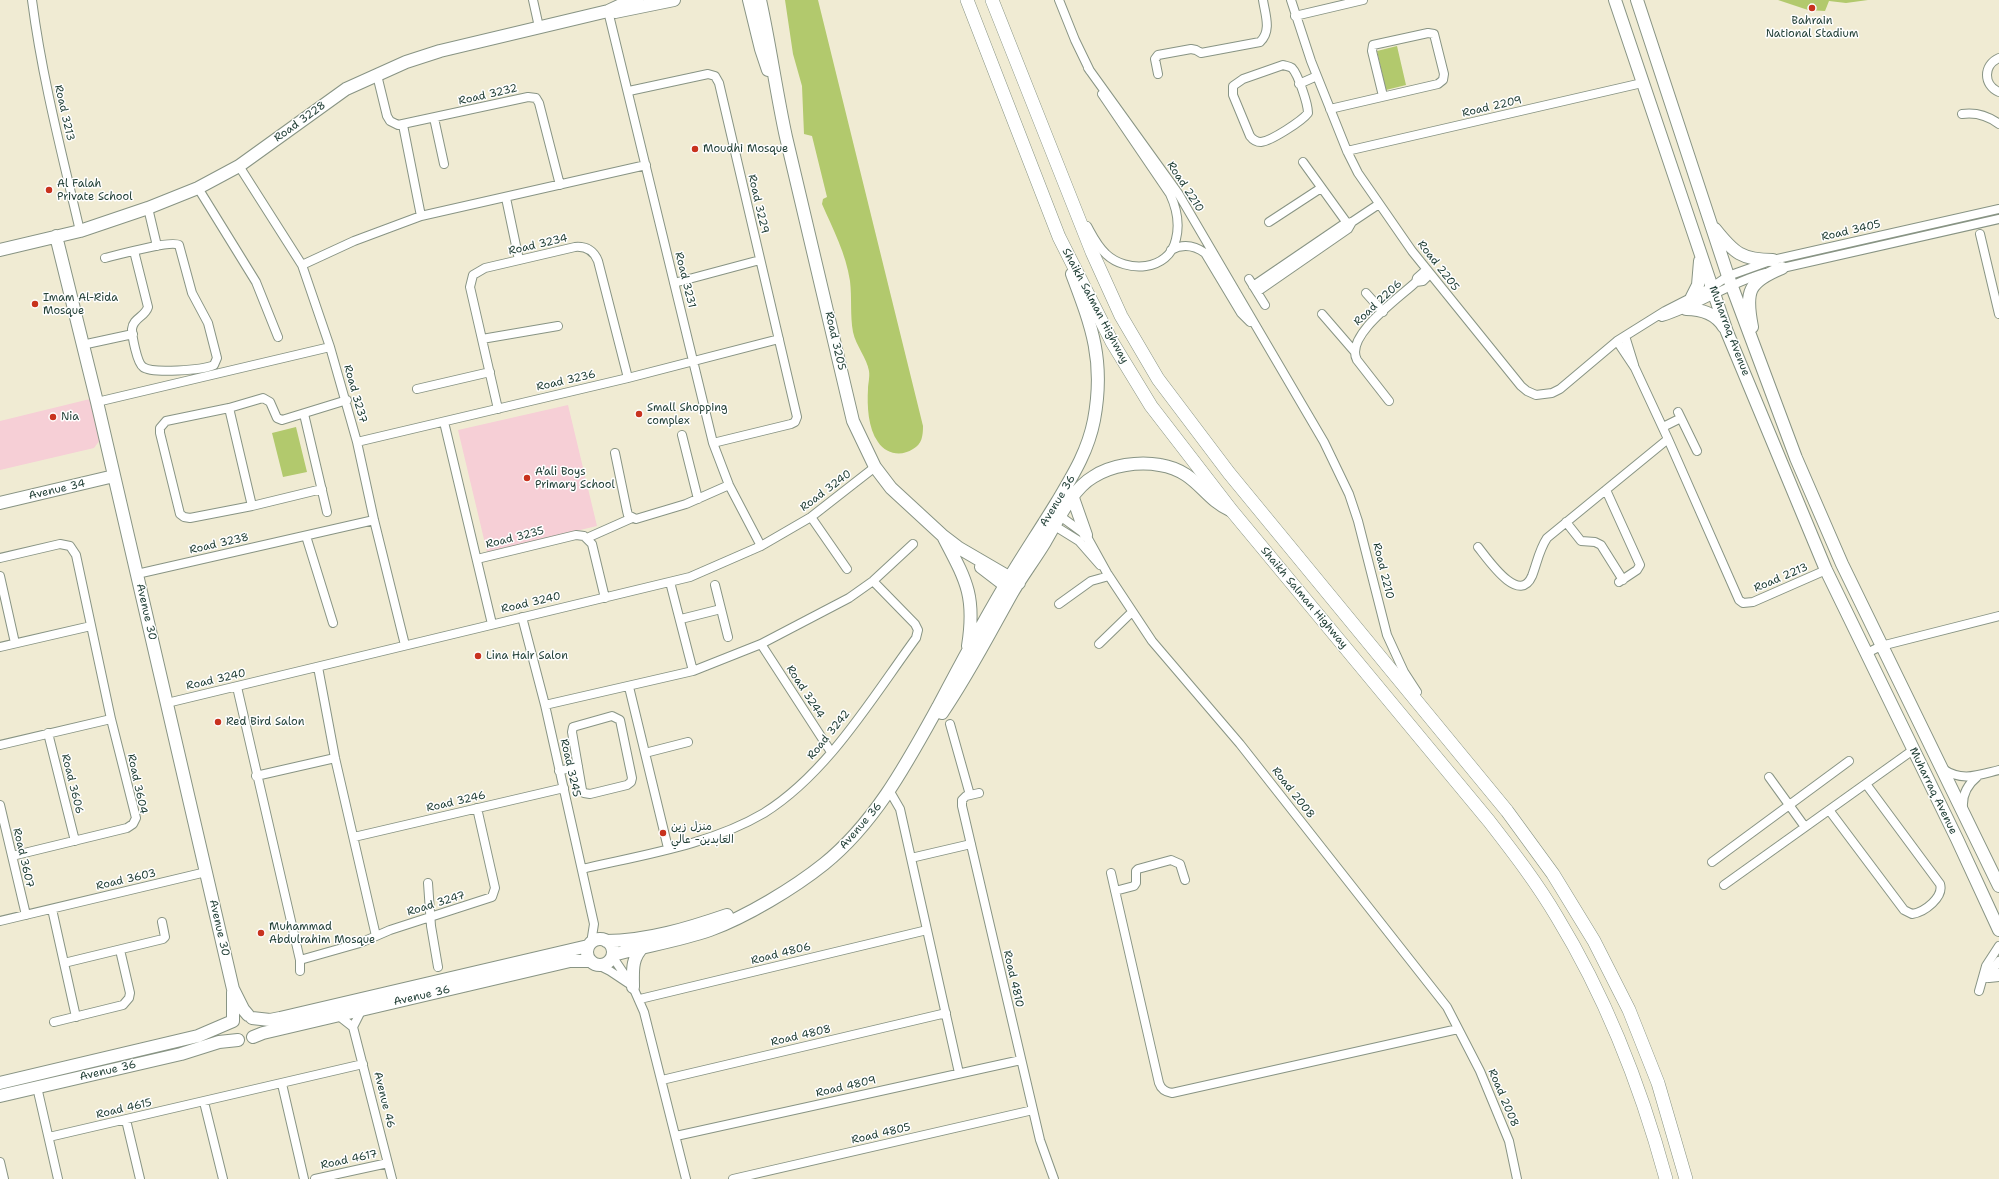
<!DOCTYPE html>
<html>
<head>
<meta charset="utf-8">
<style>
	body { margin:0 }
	canvas { display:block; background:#f0ebd3 }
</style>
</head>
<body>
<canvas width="1999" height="1179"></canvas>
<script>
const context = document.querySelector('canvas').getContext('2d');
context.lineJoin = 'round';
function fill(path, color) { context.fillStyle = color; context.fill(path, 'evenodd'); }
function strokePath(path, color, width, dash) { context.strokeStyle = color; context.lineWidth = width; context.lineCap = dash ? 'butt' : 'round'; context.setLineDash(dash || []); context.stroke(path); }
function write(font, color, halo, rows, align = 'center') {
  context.font = font + ' "Shantell Sans","Playpen Sans Arabic",sans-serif'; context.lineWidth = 3; context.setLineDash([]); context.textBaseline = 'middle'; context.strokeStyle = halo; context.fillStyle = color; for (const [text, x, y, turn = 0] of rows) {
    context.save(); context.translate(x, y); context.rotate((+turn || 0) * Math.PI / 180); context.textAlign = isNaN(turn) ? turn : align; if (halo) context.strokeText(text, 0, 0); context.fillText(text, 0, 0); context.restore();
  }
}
const built = new Path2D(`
	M90,399L100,440L94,448L0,470V421Z
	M568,405L597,526L487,552L458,430Z`);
const green = new Path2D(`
	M785,0H818L923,426C923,436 922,444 913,449C901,457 886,454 878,442C868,428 867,406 868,389C868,384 870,377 869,371C867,358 856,346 853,332C850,315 852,298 850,281C846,254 833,229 822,204L823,199L827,197L812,136L804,134L802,86L793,54Z
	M1778,0H1868L1846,3L1829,1L1825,11L1808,10Z
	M1397,46L1406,85L1386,90L1377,51Z
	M296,427L307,472L283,477L272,433Z`);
const street = new Path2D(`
	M32,0C42,78 62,154 80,231
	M533,0L539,27
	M1059,0L1075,40L1090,71
	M1291,0L1311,61L1347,151L1358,173L1412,251L1521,386L1527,391L1536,395L1552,393L1560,389L1617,341L1665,311L1712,287L1728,276L1773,260L1999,209
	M608,11L713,443L729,485L761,546
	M1295,16L1363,0
	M1999,58C1983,65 1983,85 1999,92
	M1283,65C1286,66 1289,66 1292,68C1298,74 1308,104 1308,113C1302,121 1271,141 1261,142C1256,142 1253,140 1250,136L1233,95V86L1243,79Z
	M1088,68L1178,193L1324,442L1349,494L1358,521L1387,635L1404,672L1417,692
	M1158,74L1155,59L1158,55L1191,49L1196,50L1201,53L1260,42C1272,31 1265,14 1263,0
	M377,75L387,116L390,121L398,125L528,97L536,98L539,103L560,185
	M1299,84L1317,76
	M629,91L708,74L715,76L719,83L797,417L795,422L791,424L713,443
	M1330,109L1438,84L1443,80L1444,74L1434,34L1428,33L1373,45L1372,51L1383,96
	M1962,114C1976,112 1987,115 1999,124
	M434,118L444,164
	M403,125L421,216
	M1347,151L1642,83
	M1303,162L1347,223
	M239,166L302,265L330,347L357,442L374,520L405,645
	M198,188L256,282L278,337
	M506,198L519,260
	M148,208L157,246
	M1269,222L1321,188
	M1087,226C1092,235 1097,246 1106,254C1126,273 1169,272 1176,239C1180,223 1177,209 1170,194L1102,94
	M1980,234L1999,314
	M1171,250C1182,244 1194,245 1205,253L1241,313L1250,322
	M105,258C117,255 171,240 179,245L192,293L208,323L217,358L214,365C203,370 152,374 143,367C137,363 132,336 132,329C133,318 145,317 148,307L134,251
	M302,265L354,241L421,216L646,165
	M1778,269L1999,219
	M1249,279L1265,305
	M1416,282L1423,281L1430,274
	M674,283L760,260
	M1253,286L1344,224L1352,222L1379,204
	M1257,292L1348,229L1352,222
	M1366,293L1383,312
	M1322,314L1354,351
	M1662,317C1698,306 1728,283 1765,273
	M1625,336L1634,365
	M482,339L558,326
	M1617,341L1635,368L1668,439L1739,600L1743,603L1753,602L1826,570
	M82,345L133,334
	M417,389L490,372
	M1389,401L1357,360C1344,336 1399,298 1416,282L1417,278L1426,270
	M97,402L330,347
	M229,408L252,506
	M498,409L470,287L473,275L485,268L575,247C586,246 594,251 598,261L628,378
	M1678,412L1697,451
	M304,414L327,512
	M444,422L492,624
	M1663,427L1681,418
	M682,435L698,499
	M357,442L628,378L779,339
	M615,453L627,511L628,515L636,519L686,504L729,485
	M322,489L252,506L190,518L184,517L180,514L160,433V428L166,421L229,408L263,398L270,402L277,418L282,420L347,400
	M1606,490L1640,565L1637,570L1619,582
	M1056,513L1086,535L1107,573L1152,641L1240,744L1447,1007L1480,1071L1509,1141L1517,1179
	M811,517L847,569
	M1566,522L1581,541L1595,542L1601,545L1623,580
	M1050,523L1079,541L1100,565
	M306,536L333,623
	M587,538L632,518
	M1478,547C1487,558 1519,606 1532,576C1537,563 1539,550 1547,538L1668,439
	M0,558L60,544L70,546L76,555L111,719L136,818L133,824L127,828L12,856
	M477,559L576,535L584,536L592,544L605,598
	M137,574L374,520
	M0,576L15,643
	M670,582L693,671
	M715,585L721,609
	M1059,604L1091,581L1109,576
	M522,617L545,705L594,924L591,943
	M681,619L721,609L728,637
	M761,644L831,752
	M1099,644L1132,612
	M0,647L91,626
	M1867,653L1881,646L1999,616
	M318,667L335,758L376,936
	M237,687L300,960V971
	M629,687L668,848
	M167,703L690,577L761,546L811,517L875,467
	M545,705L693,671L761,644L849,598L873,581L913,544
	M612,716L620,720L632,778L631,782L627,785L590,794L584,793L582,790L572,732L573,727Z
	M950,724L970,795
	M48,733L75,841
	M0,745L111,719
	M645,753L688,742
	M1943,769C1962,782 1978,775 1999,770
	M559,771L578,766
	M256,776L335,758
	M1769,777L1805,827
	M889,790L900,809L959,1073
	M979,793L966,796L962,800V806L1040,1140L1054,1179
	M0,805L26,915
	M1963,808C1962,795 1967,785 1977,777
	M1829,810L1904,910L1912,914C1925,912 1944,897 1940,884L1866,784
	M354,837L564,788
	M911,858L971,844
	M1712,862L1849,761
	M582,869C642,855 710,845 764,813C828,773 872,698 916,638L918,630L915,624L873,581
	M1111,873L1159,1083C1161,1089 1165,1092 1172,1093L1458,1029
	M428,883L431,926L438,967
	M1724,885L1913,750
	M1115,891L1134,886L1136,883V871L1138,869L1171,860L1180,864L1185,880
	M52,909L76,1017
	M0,921L206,872
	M612,956L633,987L644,1012L686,1179
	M300,960L360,943L390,930L492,897L495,888L477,808
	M64,963L163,939L165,937L162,922
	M598,965L610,971L628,983
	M1987,978L1999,961
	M1979,991L1986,966L1999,946
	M640,999L927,930
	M339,1016L353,1027L392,1179
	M54,1022L123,1005L129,998L130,993L120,950
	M353,1027L361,1011
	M662,1080L946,1013
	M282,1084L304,1179
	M37,1087L58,1179
	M204,1102L223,1179
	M126,1120L140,1179
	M676,1136L1021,1060
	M49,1137L363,1064
	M0,1162L4,1179
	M315,1179L388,1163
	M733,1179L1033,1110`);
const secondary = new Path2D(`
	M749,0L761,49L768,70
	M760,0C770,45 776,91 786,137L853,421L875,467L891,488L942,535L959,548L1019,583
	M1615,0L1727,332L1826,570L1957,839L1999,930
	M1637,0L1728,276L1796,458L1842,564L1999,886
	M615,12L674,0
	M1715,229C1734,253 1742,260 1773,260
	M56,236L97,402L233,989L243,1009L248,1015
	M0,250L80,231L148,208L198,188L239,166L346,89L406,62L440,51L608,11L621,5L637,0
	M1692,297L1698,285L1700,261
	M1686,309C1701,309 1716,314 1724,327
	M1752,327C1745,291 1748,282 1782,268
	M1073,498L1086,535
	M0,503L114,476
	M944,538C966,580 976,596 968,646
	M981,567L1011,590
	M942,713C968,675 989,634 1012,593C1022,576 1034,560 1045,542C1057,522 1072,489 1093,477C1111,465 1139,461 1160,465C1197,471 1203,498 1230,510
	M587 952a13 13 0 1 1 26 0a13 13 0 1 1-26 0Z
	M606,941C647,941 689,928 727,915
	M613,955C645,946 678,941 710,930C746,917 794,888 824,864C875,823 907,763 938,707C959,667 981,626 1004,587C1021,558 1040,530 1057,502C1073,475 1088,451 1094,420C1105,361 1092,327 1072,274
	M1989,976L1999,975
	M633,987C633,972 631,958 643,947
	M252,1018L270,1020L280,1018L588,946
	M253,1037L263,1033L570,961H591
	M0,1083L198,1036L233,1021V992
	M0,1096L181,1054L219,1042L238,1040`);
const primary = new Path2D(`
	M967,0L1059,237L1112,342L1151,406L1232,511L1489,821C1513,852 1537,883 1557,917C1607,999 1641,1087 1666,1179
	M992,0L1092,252L1121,316L1158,379L1229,473L1507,811L1553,874L1594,941L1629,1010L1658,1083L1686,1179`);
const markers = [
	[1812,8,4,"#c8321e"],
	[695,149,4,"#c8321e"],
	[49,190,4,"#c8321e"],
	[35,304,4,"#c8321e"],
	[639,414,4,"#c8321e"],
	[53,417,4,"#c8321e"],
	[527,478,4,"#c8321e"],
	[478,656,4,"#c8321e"],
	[218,722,4,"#c8321e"],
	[663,833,4,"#c8321e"],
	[261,933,4,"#c8321e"]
];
const poiNames = [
	["Bahrain",1812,21,"center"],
	["National Stadium",1812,34,"center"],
	["Moudhi Mosque",703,149],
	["Al Falah",57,184],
	["Private School",57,197],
	["Imam Al-Rida",43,298],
	["Mosque",43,311],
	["Small Shopping",647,408],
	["complex",647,421],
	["Nia",61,417],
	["A'ali Boys",535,472],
	["Primary School",535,485],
	["Lina Hair Salon",486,656],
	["Red Bird Salon",226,722],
	["منزل زين",671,827],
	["العابدين- عالي",671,840],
	["Muhammad",269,927],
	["Abdulrahim Mosque",269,940]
];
const streetNames = [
	["Road 3232",488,95,-13],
	["Road 2209",1492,107,-13],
	["Road 3213",64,113,77],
	["Road 3228",300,122,-36],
	["Road 2210",1185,187,57],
	["Road 3229",758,204,77],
	["Road 3405",1851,231,-13],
	["Road 3234",538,245,-13],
	["Road 2205",1438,266,52],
	["Road 3231",685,280,76],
	["Road 2206",1378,303,-43],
	["Shaikh Salman Highway",1095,306,62],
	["Muharraq Avenue",1729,331,69],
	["Road 3205",835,341,77],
	["Road 3236",566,381,-13],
	["Road 3237",355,394,74],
	["Avenue 34",57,490,-13],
	["Road 3240",826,491,-37],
	["Avenue 36",1058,501,-59],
	["Road 3235",515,538,-14],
	["Road 3238",219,544,-13],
	["Road 2210",1383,571,76],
	["Road 2213",1781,578,-23],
	["Shaikh Salman Highway",1304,598,50],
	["Road 3240",531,603,-13],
	["Avenue 30",146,612,77],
	["Road 3240",216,680,-13],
	["Road 3244",805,692,57],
	["Road 3242",829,735,-51],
	["Road 3245",570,768,77],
	["Road 3606",72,784,76],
	["Road 3604",137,784,78],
	["Muharraq Avenue",1933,791,64],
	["Road 2008",1293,793,52],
	["Road 3246",456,802,-13],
	["Avenue 36",861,826,-49],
	["Road 3607",23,858,77],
	["Road 3603",126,880,-13],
	["Road 3247",436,904,-17],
	["Avenue 30",219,928,77],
	["Road 4806",781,954,-14],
	["Road 4810",1013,979,77],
	["Avenue 36",422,996,-13],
	["Road 4808",801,1036,-13],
	["Avenue 36",108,1071,-13],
	["Road 4809",846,1087,-13],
	["Road 2008",1503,1098,67],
	["Avenue 46",384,1100,76],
	["Road 4615",124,1109,-13],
	["Road 4805",881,1134,-13],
	["Road 4617",349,1160,-12]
];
fill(built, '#f6cfd6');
fill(green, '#b2c96d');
strokePath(street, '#889484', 10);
strokePath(secondary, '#889484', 14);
strokePath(primary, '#889484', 14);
strokePath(street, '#fff', 8);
strokePath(secondary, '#fff', 12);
strokePath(primary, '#fff', 13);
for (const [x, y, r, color] of markers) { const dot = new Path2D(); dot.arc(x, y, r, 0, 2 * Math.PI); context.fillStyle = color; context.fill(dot); strokePath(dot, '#fff', 1.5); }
write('11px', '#1f3d34', '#fff', poiNames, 'left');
write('11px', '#1f3d34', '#fff', streetNames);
</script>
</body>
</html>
